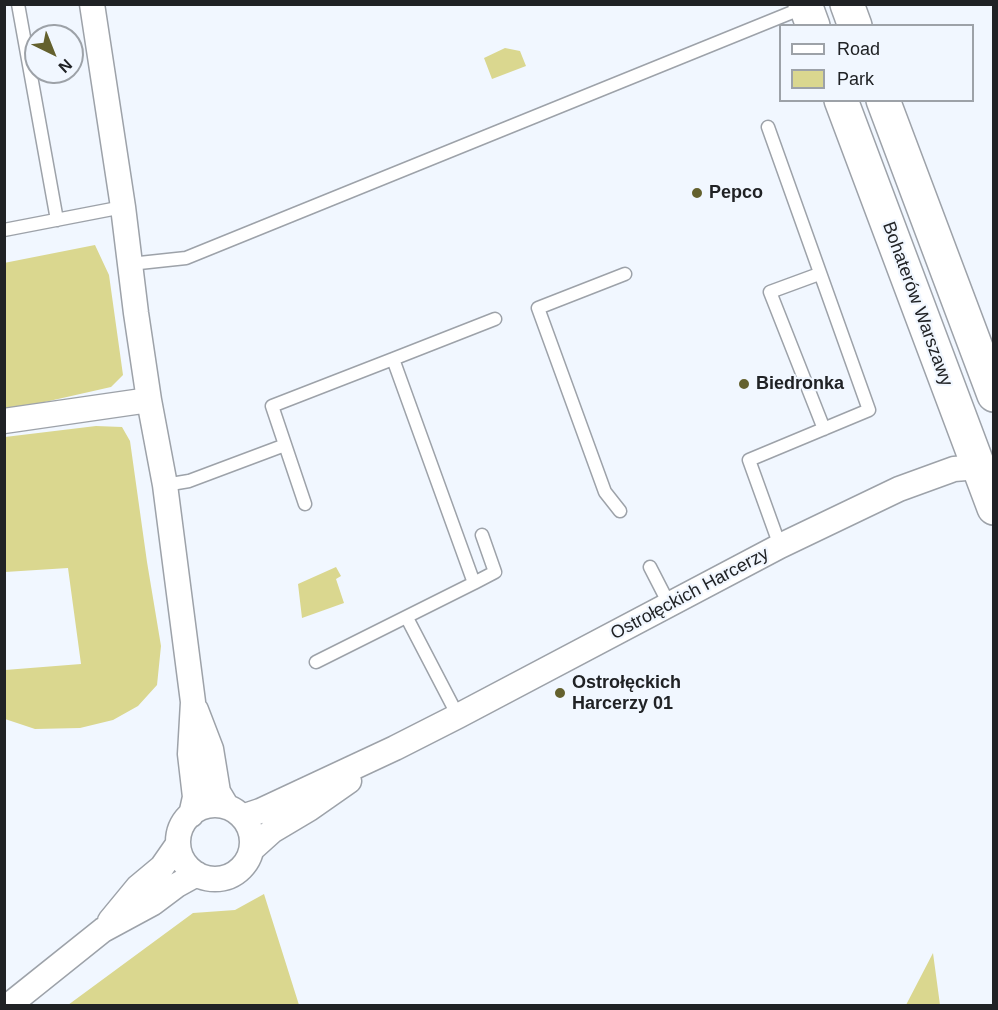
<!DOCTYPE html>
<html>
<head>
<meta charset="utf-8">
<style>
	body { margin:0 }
	#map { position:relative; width:998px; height:1010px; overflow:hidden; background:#f1f7ff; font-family:Helvetica,sans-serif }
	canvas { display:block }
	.frame { position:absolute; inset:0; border:6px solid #202225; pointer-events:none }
	.legend { position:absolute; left:779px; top:24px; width:195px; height:78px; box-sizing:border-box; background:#f1f7ff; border:2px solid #9da2a8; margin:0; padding:8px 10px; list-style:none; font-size:18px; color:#202225 }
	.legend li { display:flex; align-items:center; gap:12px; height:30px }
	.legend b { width:30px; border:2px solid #9da2a8 }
	.north { position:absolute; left:24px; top:24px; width:60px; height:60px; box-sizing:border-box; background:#f1f7ff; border:2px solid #9da2a8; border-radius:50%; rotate:137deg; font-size:16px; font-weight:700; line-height:24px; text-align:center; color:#202225 }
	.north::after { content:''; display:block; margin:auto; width:21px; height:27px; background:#64612e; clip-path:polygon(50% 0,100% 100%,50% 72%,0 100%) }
</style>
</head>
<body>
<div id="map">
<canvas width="998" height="1010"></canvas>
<div class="frame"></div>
<ul class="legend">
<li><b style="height:8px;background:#fff"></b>Road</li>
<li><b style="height:16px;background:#dad78f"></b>Park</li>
</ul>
<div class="north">N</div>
</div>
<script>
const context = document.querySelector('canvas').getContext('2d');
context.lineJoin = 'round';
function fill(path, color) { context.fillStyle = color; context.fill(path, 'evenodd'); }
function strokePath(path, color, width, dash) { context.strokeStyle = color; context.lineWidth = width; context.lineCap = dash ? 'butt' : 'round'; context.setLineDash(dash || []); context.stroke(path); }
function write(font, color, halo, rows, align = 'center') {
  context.font = font + ' Helvetica,sans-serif'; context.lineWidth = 4.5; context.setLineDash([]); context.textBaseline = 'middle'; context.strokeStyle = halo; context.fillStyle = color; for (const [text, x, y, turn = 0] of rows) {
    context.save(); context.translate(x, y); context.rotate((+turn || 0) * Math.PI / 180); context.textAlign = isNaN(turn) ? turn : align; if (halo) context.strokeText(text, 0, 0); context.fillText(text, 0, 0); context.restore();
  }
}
const green = new Path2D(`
	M505,48L520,51L526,66L492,79L484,58Z
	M95,245L109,275L123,375L111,387L5,411L4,263Z
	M96,426L122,427L130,441L147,562L161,646L157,685L138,706L113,720L80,728L35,729L5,719V670L81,664L68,568L5,572V437Z
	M336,567L341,576L336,579L344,603L302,618L298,584Z
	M264,894L299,1005H68L193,913L235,910Z
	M933,953L940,1005H906Z`);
const service = new Path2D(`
	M18,4L57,220
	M768,127L869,410L749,460L780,546
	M4,230L123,207
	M130,264L186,258L805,7
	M819,274L770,292L824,429
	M165,485L189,481L285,445
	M305,504L272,406L393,359
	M620,511L605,492L538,308L625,274
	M650,567L669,604
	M474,583L495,572L482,535
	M407,618L458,716
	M316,662L474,583L393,359L495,319`);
const minor = new Path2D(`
	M92,4L123,207L136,313L149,400L165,485L193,702L190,754L195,797L191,815
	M4,421L149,400
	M196,710L211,749L218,792L227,807
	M178 842a37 37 0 1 1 74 0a37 37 0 1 1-74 0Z
	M242,817L260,811L395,748L458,716L780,546L899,489L954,469L978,467L994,469
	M252,849L272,831L309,809L349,781
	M110,921L138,887L162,867L178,844
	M8,1006L103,930L153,903L177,885L197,874`);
const secondary = new Path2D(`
	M805,4L813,26
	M847,4L855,26
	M841,100L994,508
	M883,100L994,395`);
const markers = [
	[697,193,6,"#64612e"],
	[744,384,6,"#64612e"],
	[560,693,6,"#64612e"]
];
const poiNames = [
	["Pepco",709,193],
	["Biedronka",756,384],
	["Ostrołęckich",572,683],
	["Harcerzy 01",572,704]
];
const streetNames = [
	["Bohaterów Warszawy",917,304,70],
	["Ostrołęckich Harcerzy",690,594,-28]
];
fill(green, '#dad78f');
strokePath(service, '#9da2a9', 15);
strokePath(minor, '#9da2a9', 27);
strokePath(secondary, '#9da2a9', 36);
strokePath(service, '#fff', 12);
strokePath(minor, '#fff', 24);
strokePath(secondary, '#fff', 33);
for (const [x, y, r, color] of markers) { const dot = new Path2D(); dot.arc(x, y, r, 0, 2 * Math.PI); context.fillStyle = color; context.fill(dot); strokePath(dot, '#f1f7ff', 2); }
write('bold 18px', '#202225', '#f1f7ff', poiNames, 'left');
write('18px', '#202225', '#f1f7ff', streetNames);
</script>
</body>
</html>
